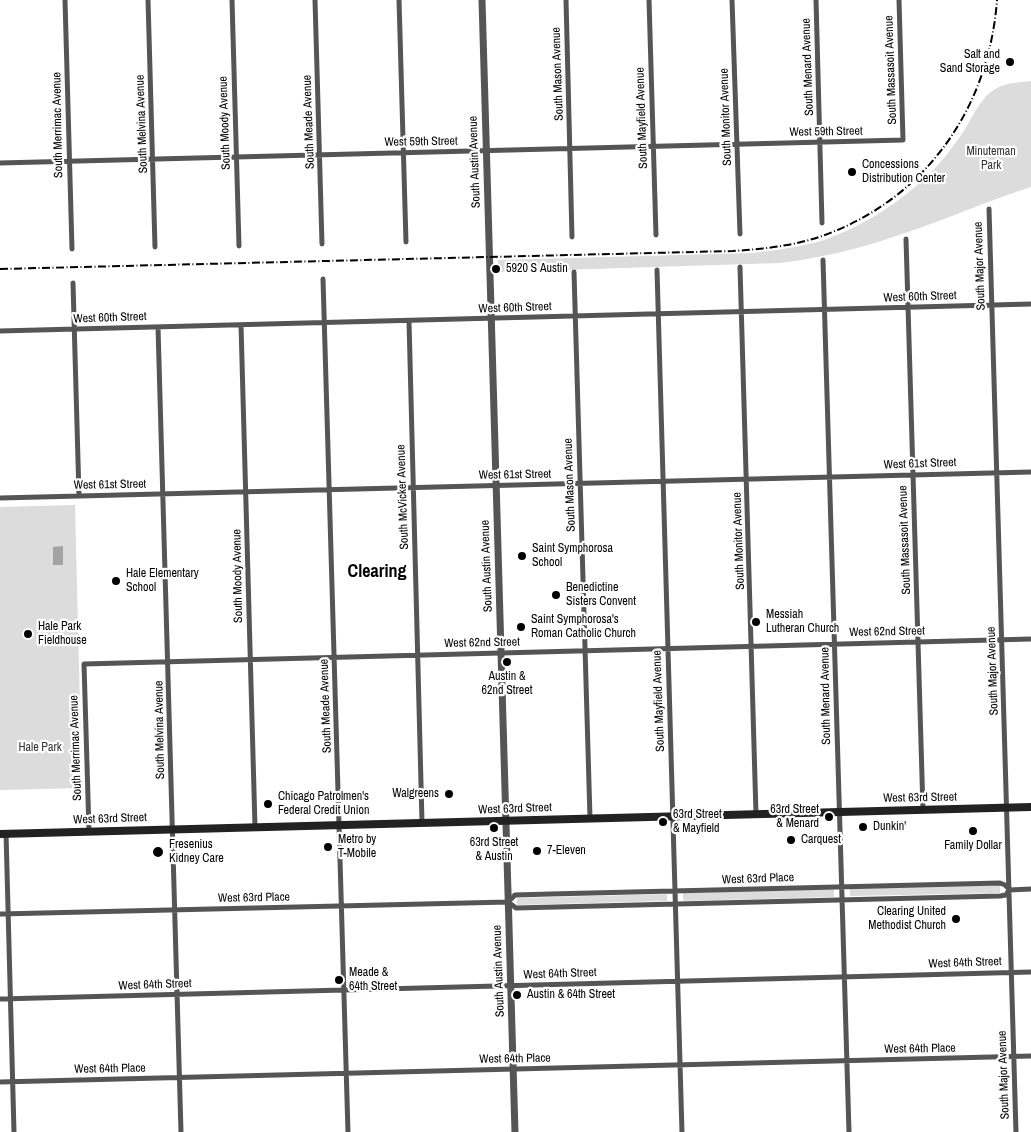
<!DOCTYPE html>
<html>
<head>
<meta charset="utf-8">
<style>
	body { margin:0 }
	canvas { display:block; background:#fff }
</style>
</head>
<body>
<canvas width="1031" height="1132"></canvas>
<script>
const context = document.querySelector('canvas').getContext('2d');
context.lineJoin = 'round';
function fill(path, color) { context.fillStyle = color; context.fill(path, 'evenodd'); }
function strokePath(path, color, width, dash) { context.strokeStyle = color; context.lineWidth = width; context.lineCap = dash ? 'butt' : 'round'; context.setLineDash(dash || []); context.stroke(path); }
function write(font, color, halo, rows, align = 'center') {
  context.font = font + ' "Archivo Narrow",sans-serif'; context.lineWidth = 4.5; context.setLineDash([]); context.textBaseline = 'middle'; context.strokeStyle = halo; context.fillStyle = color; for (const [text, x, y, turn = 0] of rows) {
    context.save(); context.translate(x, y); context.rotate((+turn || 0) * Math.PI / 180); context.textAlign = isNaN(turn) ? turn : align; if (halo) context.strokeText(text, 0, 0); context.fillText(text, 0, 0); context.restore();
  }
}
const green = new Path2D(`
	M1031,81V187C987,201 945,220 902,234C863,248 821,258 780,263L498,272V260L753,253C776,250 801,247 824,240C863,226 900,203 929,174C943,161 955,144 965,129C975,113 982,94 1001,86C1010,83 1022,82 1031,81Z
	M75,505L82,788L0,790V507Z
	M1000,885V893L850,896V888Z
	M834,889V897L683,901V893Z
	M667,894V901L517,905V898Z`);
const water = new Path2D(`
	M63,546V565H53V547Z`);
const minor = new Path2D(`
	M65,0L72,249
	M148,0L155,247
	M232,0L239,246
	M315,0L322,244
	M399,0L406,242
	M566,0L572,237
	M649,0L656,235
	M732,0L740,234
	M816,0L822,223
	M0,163L903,140L899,0
	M989,209L1016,1132
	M906,239L923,810
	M823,260L849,1132
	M740,267L756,814
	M657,270L682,1132
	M574,272L590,818
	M323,279L348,1132
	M73,283L79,496
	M409,321L422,822
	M241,325L255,827
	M158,327L181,1132
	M0,331L1031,304
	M0,498L1031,472
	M89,831L84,664L1031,639
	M6,833L14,1132
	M508,902L515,895L550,894L1000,883L1005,885L1009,889
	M0,914L508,902L516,908L1000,896L1006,895L1009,890L1031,889
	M0,999L1031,972
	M0,1082L1031,1056`);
const tertiary = new Path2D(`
	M482,0L515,1132`);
const secondary = new Path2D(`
	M0,834L1031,807`);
const rail = new Path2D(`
	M0,269L733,251C763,249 793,246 822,236C926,199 989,108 997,0`);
const markers = [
	[1010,62,5,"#000"],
	[852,172,5,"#000"],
	[496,269,5,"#000"],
	[522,556,5,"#000"],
	[116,581,5,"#000"],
	[556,595,5,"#000"],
	[756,622,5,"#000"],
	[521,627,5,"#000"],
	[28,634,5,"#000"],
	[507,662,5,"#000"],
	[449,794,5,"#000"],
	[268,804,5,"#000"],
	[829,817,5,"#000"],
	[663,822,5,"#000"],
	[863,827,5,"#000"],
	[494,828,5,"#000"],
	[973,831,5,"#000"],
	[791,840,5,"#000"],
	[328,847,5,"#000"],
	[537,851,5,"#000"],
	[158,852,6,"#000"],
	[956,919,5,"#000"],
	[339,980,5,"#000"],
	[517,995,5,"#000"]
];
const poiNames = [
	["Salt and",1000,55,"right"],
	["Sand Storage",1000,69,"right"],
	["Concessions",862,165],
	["Distribution Center",862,179],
	["5920 S Austin",506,269],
	["Saint Symphorosa",532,549],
	["School",532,563],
	["Hale Elementary",126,574],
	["School",126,588],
	["Benedictine",566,588],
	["Sisters Convent",566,602],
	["Messiah",766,615],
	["Lutheran Church",766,629],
	["Saint Symphorosa's",531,620],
	["Roman Catholic Church",531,634],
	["Hale Park",38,627],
	["Fieldhouse",38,641],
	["Austin &",507,677,"center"],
	["62nd Street",507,691,"center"],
	["Walgreens",439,794,"right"],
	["Chicago Patrolmen's",278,797],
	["Federal Credit Union",278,811],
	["63rd Street",819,810,"right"],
	["& Menard",819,824,"right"],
	["63rd Street",673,815],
	["& Mayfield",673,829],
	["Dunkin'",873,827],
	["Metro by",338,840],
	["T-Mobile",338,854],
	["Carquest",801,840],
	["63rd Street",494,843,"center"],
	["& Austin",494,857,"center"],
	["Fresenius",169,845],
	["Kidney Care",169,859],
	["Family Dollar",973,846,"center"],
	["7-Eleven",547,851],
	["Clearing United",946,912,"right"],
	["Methodist Church",946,926,"right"],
	["Meade &",349,973],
	["64th Street",349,987],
	["Austin & 64th Street",527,995]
];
const streetNames = [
	["South Menard Avenue",808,67,-92],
	["South Massasoit Avenue",891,70,-92],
	["South Mason Avenue",558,74,-92],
	["South Monitor Avenue",726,117,-92],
	["South Mayfield Avenue",642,118,-92],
	["South Meade Avenue",309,122,-92],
	["South Moody Avenue",225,123,-92],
	["South Melvina Avenue",142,124,-92],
	["South Merrimac Avenue",58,125,-91],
	["West 59th Street",826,132,-1],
	["West 59th Street",421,142,-1],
	["South Austin Avenue",475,162,-92],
	["South Major Avenue",980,266,-92],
	["West 60th Street",920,297,-2],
	["West 60th Street",515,308,-2],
	["West 60th Street",110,318,-2],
	["West 61st Street",920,464,-2],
	["West 61st Street",515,475,-1],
	["West 61st Street",110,485,-1],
	["South Mason Avenue",570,485,-92],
	["South McVicker Avenue",403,497,-92],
	["South Massasoit Avenue",905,540,-92],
	["South Monitor Avenue",739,541,-92],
	["South Austin Avenue",487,566,-92],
	["South Moody Avenue",238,576,-91],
	["West 62nd Street",887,632,-1],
	["West 62nd Street",482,643,-1],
	["South Major Avenue",993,671,-92],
	["South Menard Avenue",826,696,-91],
	["South Mayfield Avenue",659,701,-92],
	["South Meade Avenue",326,706,-92],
	["South Melvina Avenue",160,730,-91],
	["South Merrimac Avenue",76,748,-92],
	["West 63rd Street",920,798,-1],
	["West 63rd Street",515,809,-2],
	["West 63rd Street",110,819,-2],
	["West 63rd Place",758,879,-2],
	["West 63rd Place",254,898,-1],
	["West 64th Street",965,963,-2],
	["South Austin Avenue",499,971,-92],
	["West 64th Street",560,974,-2],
	["West 64th Street",155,985,-2],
	["West 64th Place",920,1049,-1],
	["West 64th Place",515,1059,-1],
	["West 64th Place",110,1069,-1],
	["South Major Avenue",1004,1075,-92]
];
const parkNames = [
	["Minuteman",991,152],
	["Park",991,166],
	["Hale Park",40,748]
];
const districtNames = [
	["Clearing",377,572]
];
fill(green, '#dcdcdc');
fill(water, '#a3a3a3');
strokePath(minor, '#555', 5);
strokePath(tertiary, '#555', 7);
strokePath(secondary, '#222', 8);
strokePath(rail, '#000', 2, [8, 2.5, 1, 2.5]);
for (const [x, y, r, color] of markers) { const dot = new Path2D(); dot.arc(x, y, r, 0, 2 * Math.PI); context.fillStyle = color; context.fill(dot); strokePath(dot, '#fff', 2); }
write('12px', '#000', '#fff', poiNames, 'left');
write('12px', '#000', '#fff', streetNames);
write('12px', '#333', '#fff', parkNames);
write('bold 18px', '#000', '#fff', districtNames);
</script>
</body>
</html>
